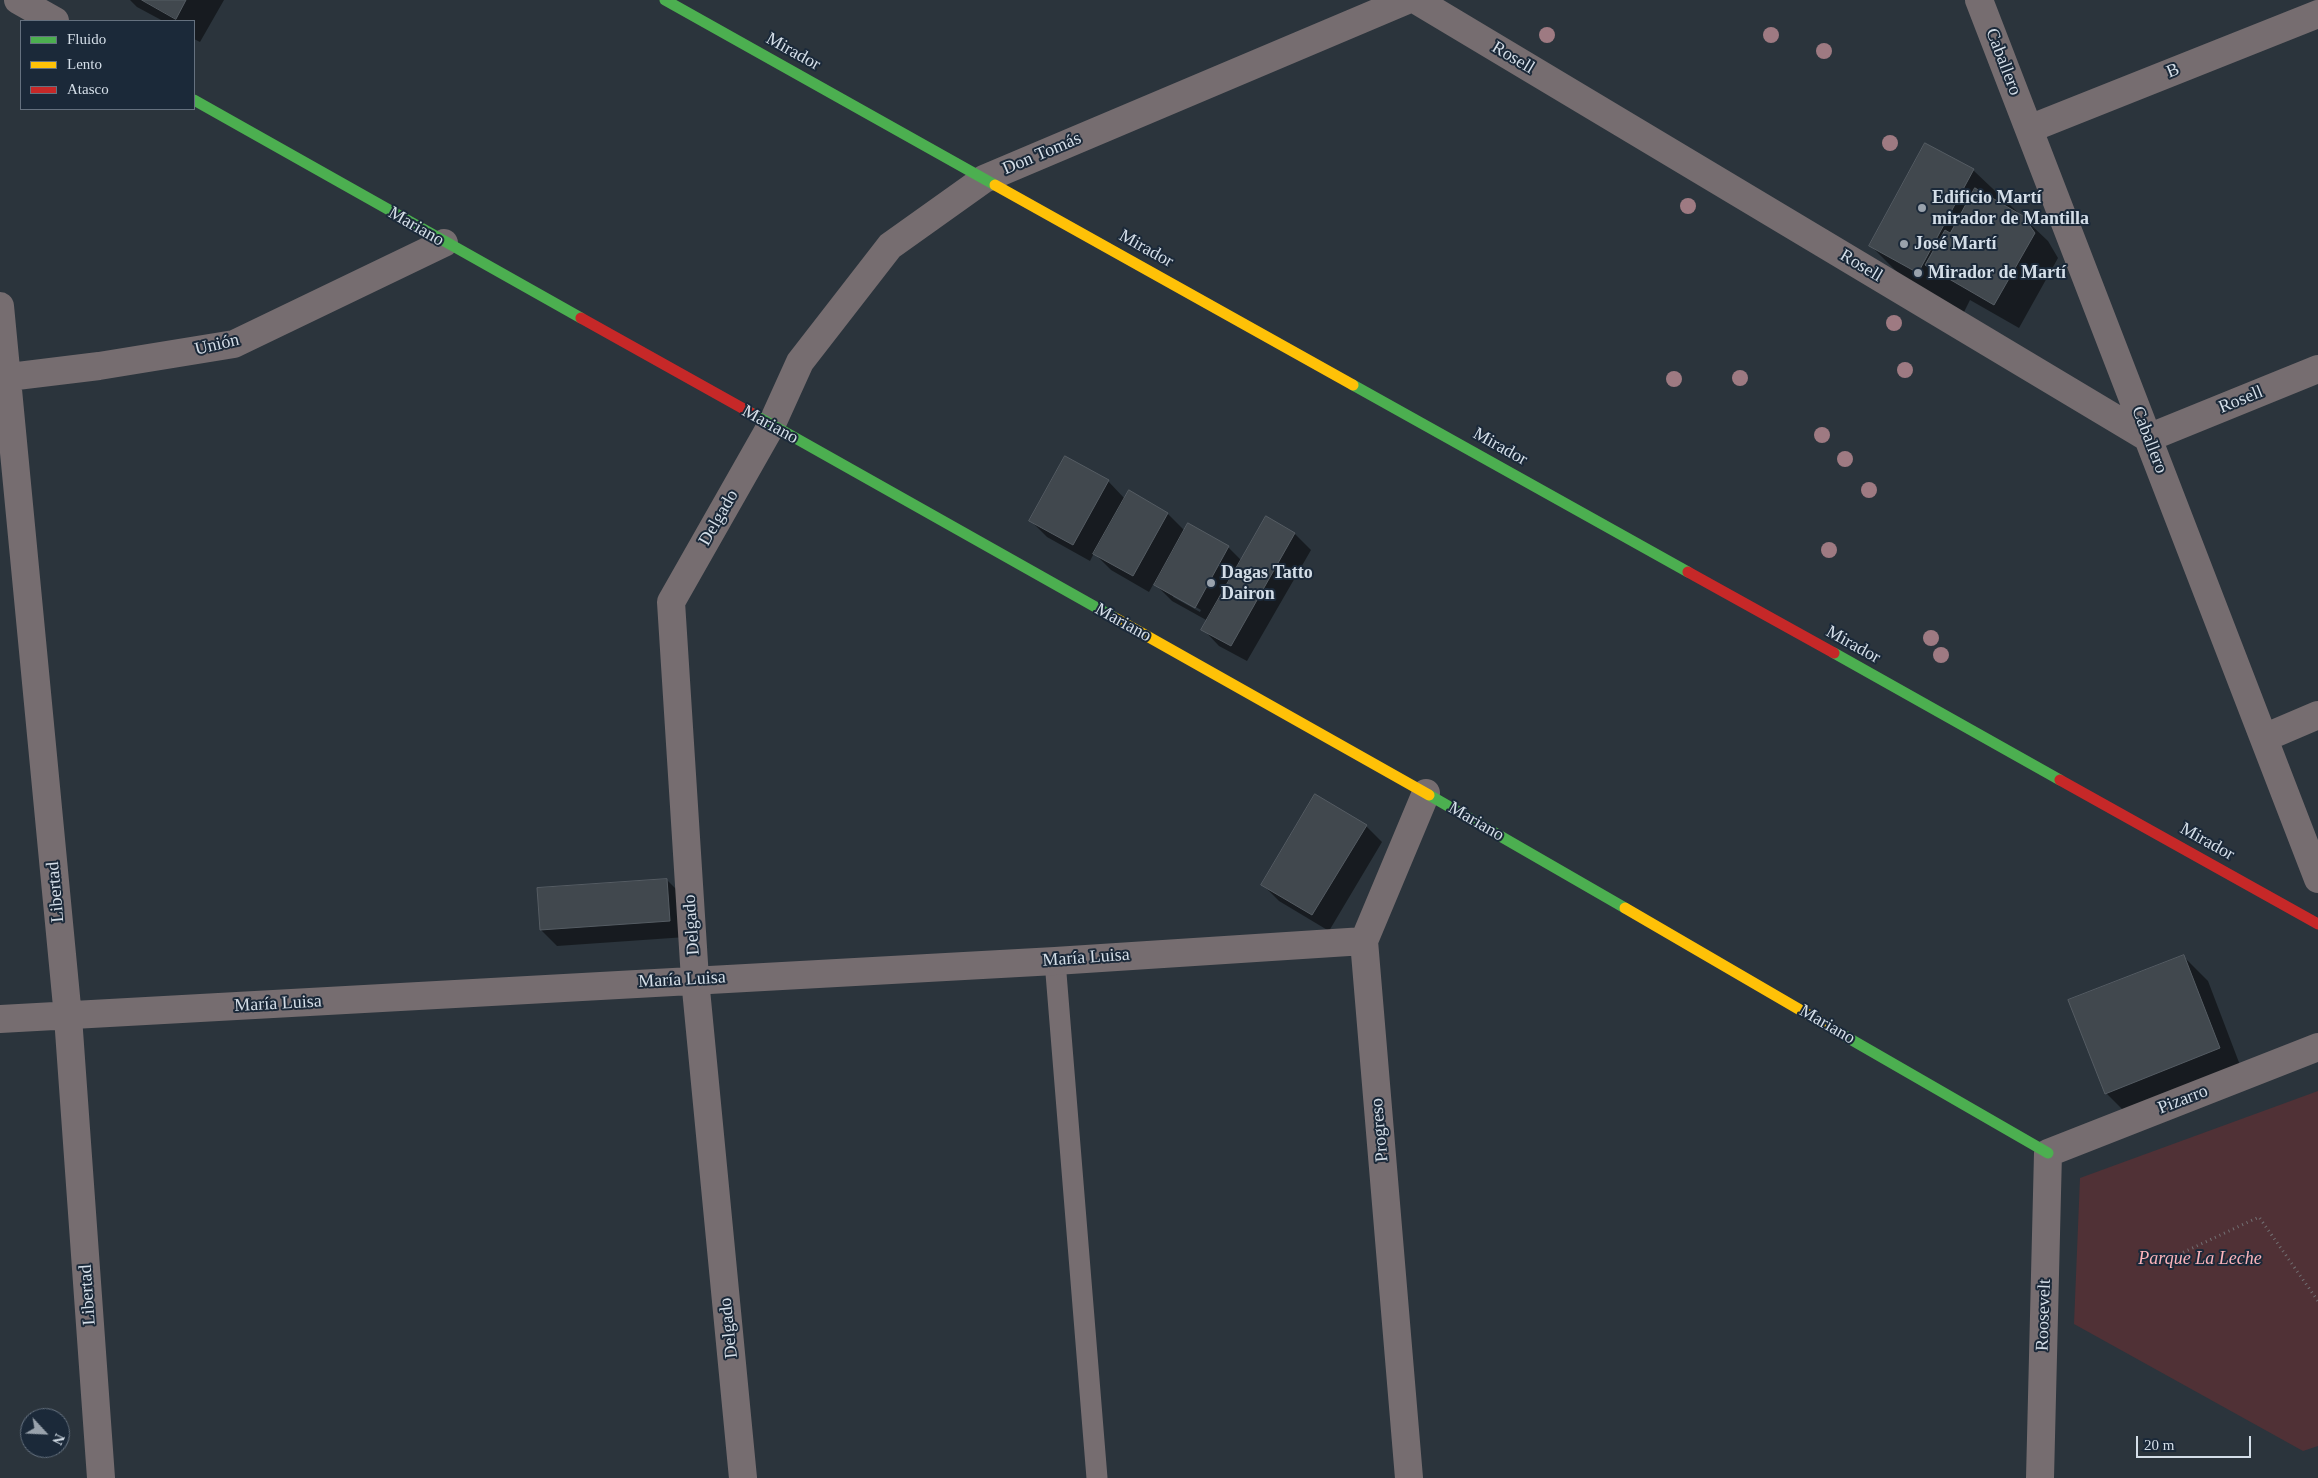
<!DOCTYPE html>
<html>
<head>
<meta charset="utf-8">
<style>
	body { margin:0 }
	#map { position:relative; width:2318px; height:1478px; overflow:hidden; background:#2b343c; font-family:Georgia,serif }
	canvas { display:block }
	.legend { position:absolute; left:20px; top:20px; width:175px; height:90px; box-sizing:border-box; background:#1b2939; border:1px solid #65717f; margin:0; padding:6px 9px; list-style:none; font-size:15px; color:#d4dee8 }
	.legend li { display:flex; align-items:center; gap:10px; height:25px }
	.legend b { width:25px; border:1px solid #65717f }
	.north { position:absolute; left:20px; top:1408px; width:50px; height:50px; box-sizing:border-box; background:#1b2939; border:1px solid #65717f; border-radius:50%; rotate:115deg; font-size:14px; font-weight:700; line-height:20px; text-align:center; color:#d4dee8 }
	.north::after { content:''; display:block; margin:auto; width:18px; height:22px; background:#99a2ac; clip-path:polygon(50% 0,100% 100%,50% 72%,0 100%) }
	.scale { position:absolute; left:2136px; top:1436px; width:115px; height:22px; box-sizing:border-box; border:2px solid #d4dee8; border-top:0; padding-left:6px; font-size:15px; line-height:18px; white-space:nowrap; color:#d4dee8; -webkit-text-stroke:4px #1b2939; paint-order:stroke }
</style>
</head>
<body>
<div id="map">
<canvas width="2318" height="1478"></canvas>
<ul class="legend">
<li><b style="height:6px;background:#4caf50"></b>Fluido</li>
<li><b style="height:6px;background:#ffc107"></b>Lento</li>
<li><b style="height:6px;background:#c62828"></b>Atasco</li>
</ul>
<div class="north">N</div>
<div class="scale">20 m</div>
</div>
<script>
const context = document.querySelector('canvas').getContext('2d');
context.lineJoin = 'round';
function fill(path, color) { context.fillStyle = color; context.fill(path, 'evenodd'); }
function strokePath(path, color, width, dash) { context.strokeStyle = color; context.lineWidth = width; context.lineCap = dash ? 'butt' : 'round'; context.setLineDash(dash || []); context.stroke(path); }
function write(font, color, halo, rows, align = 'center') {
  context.font = font + ' Georgia,serif'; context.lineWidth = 4; context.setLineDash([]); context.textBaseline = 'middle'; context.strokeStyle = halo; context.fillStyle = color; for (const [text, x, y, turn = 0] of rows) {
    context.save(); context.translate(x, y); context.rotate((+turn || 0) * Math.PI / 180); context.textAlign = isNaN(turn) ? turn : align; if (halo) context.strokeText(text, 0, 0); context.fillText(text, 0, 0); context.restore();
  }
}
const green = new Path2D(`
	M2318,1091V1446L2303,1451L2074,1324L2080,1178Z`);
const shadow = new Path2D(`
	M130,0H224L200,42L194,39V21H163L137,7Z
	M1973,170L2048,241L2058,258L2019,328L1970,300L1962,316L1915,290L1871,246Z
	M1108,481L1125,499L1129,492L1168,514L1185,531L1228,547L1242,561L1266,518L1295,534L1311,550L1247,661L1219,646L1203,629L1208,621L1172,601L1154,583L1149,592L1111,570L1094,553L1090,561L1047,537L1031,521ZM1173,594L1201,610L1200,612L1173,597Z
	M1366,826L1382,842L1329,931L1279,901L1263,885Z
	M667,880L683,896L686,937L557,946L541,930Z
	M2184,957L2208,981L2243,1073L2130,1117L2106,1093Z`);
const building = new Path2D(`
	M142,0H186L176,19Z
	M1925,143L1974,169L1918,273L1869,246Z
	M1975,188L2023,216L2035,233L1994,305L1925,265L1945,230L1950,233Z
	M1065,456L1109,480L1073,545L1029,521Z
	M1129,490L1168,513L1133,576L1093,554Z
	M1266,516L1295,533L1231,646L1201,630Z
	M1188,523L1229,546L1195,608L1154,585Z
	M1315,794L1367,825L1312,915L1261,885Z
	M667,879L670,921L540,930L537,888Z
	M2184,955L2220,1048L2105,1094L2068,1000Z`);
const path = new Path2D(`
	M2156,1265L2259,1217L2318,1301`);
const lane = new Path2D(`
	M1055,961L1097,1478`);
const street = new Path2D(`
	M18,0L55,21
	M1416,0L2148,438L2318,369
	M1979,0L2318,879
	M2029,129L2318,14
	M0,306L68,1017L101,1478
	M0,378L99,366L234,344L444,243
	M2264,738L2318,715
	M0,1019L1055,961L1364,941
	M743,1478L695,979L671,602L771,426L800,362L890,246L984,179L1407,0
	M1409,1478L1364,941L1426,793
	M2040,1478L2048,1153L2318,1047`);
const fast = new Path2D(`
	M665,0L995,185
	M194,100L581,318
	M1353,385L1688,572
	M751,413L1115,618
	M1834,653L2060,780
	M1429,795L1625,908
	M1838,1032L2048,1153`);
const slow = new Path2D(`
	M995,185L1353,385
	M1115,618L1429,795
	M1625,908L1838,1032`);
const jam = new Path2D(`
	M581,318L751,413
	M1688,572L1834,653
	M2060,780L2318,924`);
const trees = [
	[1547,35],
	[1771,35],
	[1824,51],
	[1890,143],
	[1688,206],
	[1894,323],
	[1905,370],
	[1740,378],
	[1674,379],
	[1822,435],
	[1845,459],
	[1869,490],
	[1829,550],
	[1931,638],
	[1941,655]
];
const markers = [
	[1922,208,5,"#99a2ac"],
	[1904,244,5,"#99a2ac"],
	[1918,273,5,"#99a2ac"],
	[1211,583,5,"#99a2ac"]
];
const streetNames = [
	["Mirador",793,52,29],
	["Rosell",1513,58,31],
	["Caballero",2003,62,69],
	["B",2173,71,-22],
	["Don Tomás",1042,154,-23],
	["Mariano",416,227,30],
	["Mirador",1146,249,29],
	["Rosell",1861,266,31],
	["Unión",217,345,-13],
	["Rosell",2241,400,-22],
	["Mariano",770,425,29],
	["Caballero",2149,440,69],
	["Mirador",1500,447,29],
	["Delgado",719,518,-60],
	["Mariano",1123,623,29],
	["Mirador",1853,645,29],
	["Mariano",1476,822,30],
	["Mirador",2207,842,29],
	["Libertad",56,892,-95],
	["Delgado",692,925,-94],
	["María Luisa",1086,958,-4],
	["María Luisa",682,980,-3],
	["María Luisa",278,1004,-3],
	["Mariano",1827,1025,30],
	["Pizarro",2183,1100,-21],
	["Progreso",1380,1130,-95],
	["Libertad",88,1295,-94],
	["Roosevelt",2044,1315,-88],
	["Delgado",729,1328,-96]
];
const poiNames = [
	["Edificio Martí",1932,198],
	["mirador de Mantilla",1932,219],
	["José Martí",1914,244],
	["Mirador de Martí",1928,273],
	["Dagas Tatto",1221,573],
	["Dairon",1221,594]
];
const parkNames = [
	["Parque La Leche",2200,1259]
];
fill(green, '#503136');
fill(shadow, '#0007');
fill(building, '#41484e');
strokePath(building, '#555c63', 1);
strokePath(path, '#727073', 3, [1, 4]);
strokePath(lane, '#766d70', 21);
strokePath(street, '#766d70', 28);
strokePath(fast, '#4caf50', 11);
strokePath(slow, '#ffc107', 11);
strokePath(jam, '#c62828', 11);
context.fillStyle = '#9e7a82';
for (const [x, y] of trees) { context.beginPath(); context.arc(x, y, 8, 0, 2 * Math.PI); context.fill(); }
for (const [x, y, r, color] of markers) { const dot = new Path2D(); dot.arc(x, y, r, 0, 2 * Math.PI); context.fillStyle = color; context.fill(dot); strokePath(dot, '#1b2939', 2); }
write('18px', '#d4dee8', '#1b2939', streetNames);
write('bold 18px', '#d4dee8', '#1b2939', poiNames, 'left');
write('italic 18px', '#fcb4bb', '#1b2939', parkNames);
</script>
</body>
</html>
